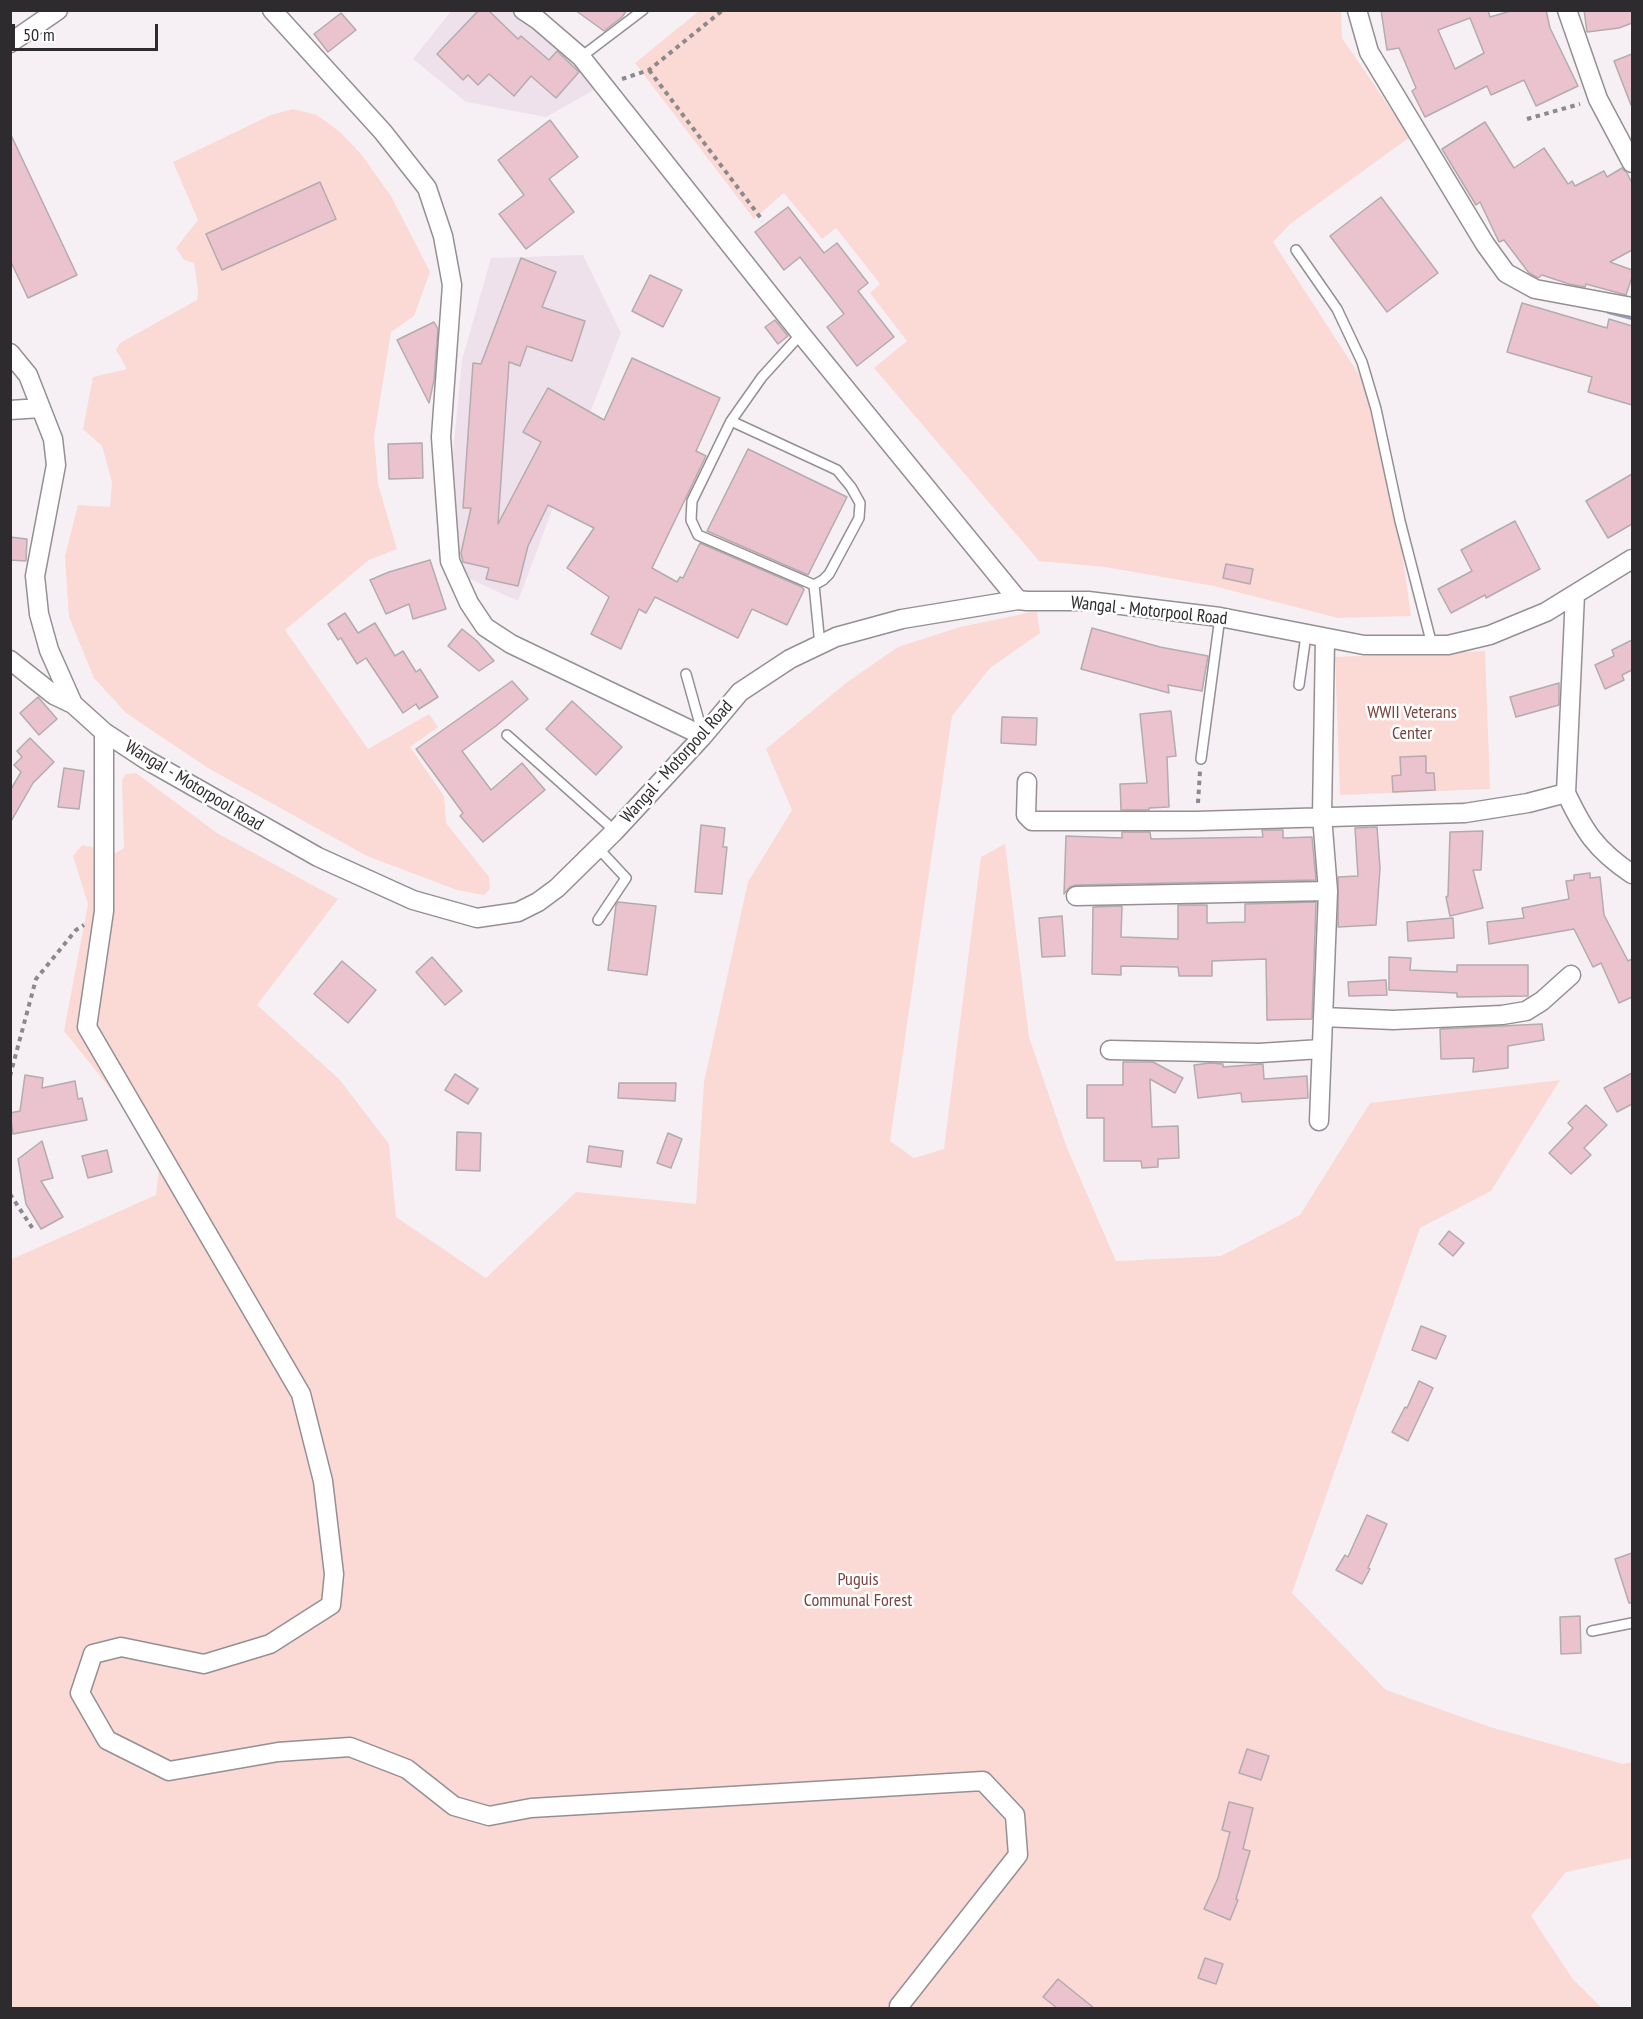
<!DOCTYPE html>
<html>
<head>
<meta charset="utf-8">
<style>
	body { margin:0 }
	#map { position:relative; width:1643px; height:2019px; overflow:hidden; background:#f6f0f5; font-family:"PT Sans Narrow",sans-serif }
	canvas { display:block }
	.frame { position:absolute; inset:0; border:12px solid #2d2b2d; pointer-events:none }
	.scale { position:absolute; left:12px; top:24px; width:146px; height:27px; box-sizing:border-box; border:3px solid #2d2b2d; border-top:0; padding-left:8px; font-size:18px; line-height:21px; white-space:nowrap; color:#2d2b2d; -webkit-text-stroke:4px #fff; paint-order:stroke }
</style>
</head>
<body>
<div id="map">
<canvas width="1643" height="2019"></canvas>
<div class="frame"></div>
<div class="scale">50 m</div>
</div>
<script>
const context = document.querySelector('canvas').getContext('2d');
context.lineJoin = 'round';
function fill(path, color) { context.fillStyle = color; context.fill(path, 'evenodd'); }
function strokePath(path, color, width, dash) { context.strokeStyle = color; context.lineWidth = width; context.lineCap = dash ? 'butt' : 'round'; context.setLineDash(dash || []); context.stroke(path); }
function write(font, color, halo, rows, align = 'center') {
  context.font = font + ' "PT Sans Narrow",sans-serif'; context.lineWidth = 5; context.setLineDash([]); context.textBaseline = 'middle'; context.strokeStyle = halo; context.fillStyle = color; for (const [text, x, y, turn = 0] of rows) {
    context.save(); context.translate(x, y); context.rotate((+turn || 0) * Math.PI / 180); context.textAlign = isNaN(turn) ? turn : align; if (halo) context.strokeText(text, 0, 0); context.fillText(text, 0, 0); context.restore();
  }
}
const built = new Path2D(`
	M451,11H512L567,44L594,90L546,117L466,102L413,59Z
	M583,255L621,333L549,518L518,601L459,574L450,484L462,360L491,258Z`);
const green = new Path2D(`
	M699,11H1341L1342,38L1410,137L1290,224L1273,242L1371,393L1394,495L1411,616L1338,618L1214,586L1105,567L1039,561L874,368L907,341L870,293L880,284L836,228L822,239L784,193L754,219L635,63Z
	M293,109L317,115L340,132L361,154L391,196L430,272L414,316L391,332L374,437L378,484L397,549L369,560L285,630L368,749L429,714L438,727L410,747L444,796L446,823L489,877L490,889L484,895L457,890L367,856L208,768L126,713L94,678L69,617L65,556L78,505L110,507L112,482L102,446L83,429L93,377L127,369L116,350L120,343L197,300L198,290L194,263L184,260L176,248L198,220L173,162L271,115Z
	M1037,611L1040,633L990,668L952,716L890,1141L914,1158L944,1149L981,857L1005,844L1029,1037L1067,1148L1116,1261L1221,1256L1300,1215L1370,1103L1560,1080L1491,1191L1420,1228L1292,1593L1386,1690L1490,1727L1623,1764L1632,1762V1858L1566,1872L1531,1916L1572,1978L1602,2008H11L10,1260L156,1195L161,1152L64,1031L88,904L73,856L82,845L116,853L124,848L122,780L126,774L136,773L217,833L338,899L257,1005L339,1079L389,1144L396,1217L486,1278L576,1192L696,1204L704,1082L748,882L792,810L766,749L846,683L898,647L960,627Z
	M1485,651L1490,789L1340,795L1335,657Z`);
const stream = new Path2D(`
	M1609,311L1632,317`);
const building = new Path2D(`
	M479,10H488L518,39L521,36L549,60L557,51L579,72L556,98L531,76L514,96L489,74L478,85L468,75L463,80L437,54Z
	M575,10H627L622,17L604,31Z
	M1381,10H1488L1490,17L1514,10H1546L1550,28L1578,86L1536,106L1524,80L1491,95L1487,86L1425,117L1412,91L1416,88L1399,48L1387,50ZM1470,18L1484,53L1455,69L1438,30Z
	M1584,10H1632V23L1619,28L1587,32Z
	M341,13L356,30L328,52L314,34Z
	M1632,54V105H1631L1614,61Z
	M550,120L578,157L549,179L574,212L526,249L499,214L524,195L498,160Z
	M1485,122L1514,168L1544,148L1568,184L1572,181L1575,186L1604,171L1607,177L1622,168L1627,173L1632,183V250L1610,262L1632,270V277L1626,295L1586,284L1585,287L1569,284L1542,275L1538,278L1529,273L1504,240L1499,242L1480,202L1476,205L1442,149Z
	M10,133L77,275L28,298L10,260Z
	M320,182L336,219L222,270L206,234Z
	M1381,197L1438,273L1387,312L1330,236Z
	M788,207L824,253L837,243L868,283L858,291L894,337L857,366L827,327L844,314L800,257L784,270L755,232Z
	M521,258L556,272L542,307L585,321L572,361L527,346L520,366L509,362L498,524L541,442L523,432L548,388L604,420L632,358L720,398L696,451L706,456L652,568L677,582L680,577L683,578L700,543L802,587L804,590L787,625L752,609L738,638L655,597L646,613L639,609L621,649L591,634L609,597L567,568L594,528L548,505L528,546L518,586L486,579L489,568L463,562L461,553L471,508H463L473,363L481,364Z
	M650,275L682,290L663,327L632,311Z
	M1522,303L1607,328L1609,319L1632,326V405L1588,392L1592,377L1507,352Z
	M775,320L788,336L778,344L765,327Z
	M434,322L438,329L434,380L429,403L397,340Z
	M422,443L423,478L389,479L388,444Z
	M748,449L847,497L808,575L707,531Z
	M1632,474V524L1608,538L1586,501Z
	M1515,521L1540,569L1486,598L1485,595L1451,613L1438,589L1472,571L1461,550Z
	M10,537L27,539L26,561L10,560Z
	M430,560L446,609L413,619L409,604L386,614L370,580L389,572Z
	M1226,564L1253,569L1250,584L1223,578Z
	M345,613L358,633L375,623L395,656L403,651L416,672L420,669L438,697L419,709L416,704L403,713L366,658L357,664L341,638L338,640L328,624Z
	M1092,628L1160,647L1208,656L1202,691L1168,685L1169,693L1081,669Z
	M462,629L477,641L494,661L479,671L448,646Z
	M1632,640V670L1622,675L1624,680L1605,689L1595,665L1614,656L1612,650Z
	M512,681L528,699L496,726L462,751L491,790L522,763L545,790L483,842L460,816L463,813L416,749Z
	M1559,683V705L1516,717L1510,697Z
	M38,697L57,719L39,735L20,713Z
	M572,701L622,747L596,775L546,729Z
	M1171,711L1176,756L1167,757L1169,807L1149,808V810H1121L1120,784L1147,783L1140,714Z
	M1002,717L1037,718L1036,745L1001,743Z
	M30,738L54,762L33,783L10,823V791L21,772L14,765L22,757L17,751Z
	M1426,756V773H1434L1435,790L1393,792L1392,776L1401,775L1400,757Z
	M64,768L84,771L79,809L58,807Z
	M701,825L725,828L723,847H727L722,894L695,892Z
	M1377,827L1380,868L1376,925L1338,927V877L1358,876L1355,828Z
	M1262,830H1283V838L1312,837L1316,880L1076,885L1070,887L1064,894L1066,836L1122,838V832H1150L1151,839L1263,837Z
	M1483,831L1481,870H1473L1483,908L1450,916L1446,897L1448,896L1450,832Z
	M1590,873V878L1600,877L1604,915L1628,961L1632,959V997L1619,1003L1601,963L1593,967L1574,929L1489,944L1487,922L1524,918L1522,908L1569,899L1566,881L1574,880V875Z
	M618,902L656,906L647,975L608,970L616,905Z
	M1316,902L1312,1019L1267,1020L1266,959L1212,961V976H1179L1178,967L1121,966V975L1092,974L1093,907L1122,906L1121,937L1178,939V905H1207V923L1245,922V904Z
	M1062,916L1065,956L1042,957L1039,918Z
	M1453,918L1454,938L1408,941L1407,922Z
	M432,957L462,991L445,1005L416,972Z
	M1389,957L1411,958L1410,970L1457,972V965H1528V996L1457,997V993L1389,990Z
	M342,961L376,990L348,1023L314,994Z
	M1386,980L1387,995L1349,996L1348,982Z
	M1542,1024L1544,1040L1508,1046V1068L1473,1072L1474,1058L1441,1059L1440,1029Z
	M1123,1062H1153L1183,1078L1175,1093L1150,1079L1152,1127L1178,1126L1179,1158L1158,1159V1167L1142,1168L1141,1161H1104V1118H1087V1085H1123Z
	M1210,1063L1223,1064V1067L1263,1064L1264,1079L1307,1076L1308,1098L1242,1102L1241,1093L1198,1098L1194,1065Z
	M1632,1073V1104L1617,1112L1604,1088Z
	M455,1074L478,1089L468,1104L445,1090Z
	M25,1075L43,1078L42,1088L75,1081L78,1099L82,1098L87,1120L13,1134L10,1113L20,1111Z
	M619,1083H676L675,1101L618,1098Z
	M1586,1105L1607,1125L1584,1148L1591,1155L1571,1174L1549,1153L1573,1128L1568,1123Z
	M457,1132L481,1133L480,1171L456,1170Z
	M668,1133L682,1139L671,1168L657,1163Z
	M42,1141L53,1178L41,1181L63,1217L41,1229L26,1204L18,1159Z
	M589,1146L623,1151L621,1167L587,1162Z
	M107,1150L112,1172L88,1178L82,1156Z
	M1449,1231L1464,1243L1453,1256L1439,1244Z
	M1421,1326L1446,1336L1436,1359L1412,1350Z
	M1419,1381L1433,1388L1408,1441L1392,1432L1405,1407L1407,1408Z
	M1367,1515L1387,1524L1368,1568L1370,1569L1362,1584L1336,1570L1345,1555L1348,1557Z
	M1632,1553V1603H1629L1615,1559Z
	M1580,1616L1581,1653L1561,1654L1560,1617Z
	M1247,1749L1269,1756L1261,1780L1239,1773Z
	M1229,1802L1253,1808L1243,1849L1250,1851L1236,1899L1238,1900L1230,1920L1204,1909L1218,1878L1230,1832L1222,1830Z
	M1205,1958L1223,1964L1216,1984L1198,1978Z
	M1058,1979L1094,2008H1057L1043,1997Z`);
const path = new Path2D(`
	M649,70L763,221
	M622,79L649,70L723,10
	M1527,119L1580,104
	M1198,803L1200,771
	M10,1076L36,979L76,930L84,925
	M10,1194L33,1229`);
const lane = new Path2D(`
	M581,57L643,10
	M1296,250L1337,309L1362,362L1376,409L1400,521L1432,645
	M731,421L837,470L851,487L860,503L859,518L829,574L823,580L814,585L698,535L691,520L692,501L731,421L762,377L801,334
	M814,585L820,645
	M686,674L703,735
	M1299,685L1306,635
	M507,735L615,831
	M1201,759L1220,617
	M598,848L626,878L598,920
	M1592,1631L1632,1623`);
const street = new Path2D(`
	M272,10L383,132L427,188L443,236L452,285L441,437L450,561L469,603L485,627L511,644L703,736
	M523,10L538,20L581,57L801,334L1018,600
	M1357,10L1369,52L1485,244L1506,273L1535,289L1632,307
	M1567,10L1598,99L1632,163
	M10,43L58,10
	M10,353L28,375L53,439L56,465L35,576L39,614L49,650L73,704L104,732L145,759L318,857L413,900L477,918L518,912L538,902L557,888L615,831L703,736L740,692L790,659L836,637L902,619L1018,600L1027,601H1088L1220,617L1364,645H1448L1490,635L1546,612L1632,559
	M10,410L41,408
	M10,660L54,695L73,704
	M104,732V911L87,1027L301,1394L323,1481L334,1574L331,1605L270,1644L204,1664L121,1647L93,1654L80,1693L107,1740L169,1771L278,1752L350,1747L407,1769L454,1806L489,1816L531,1808L983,1781L1015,1815L1018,1855L899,2006V2008
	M1027,782L1026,815L1032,821H1197L1465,813L1528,803L1566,793C1584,831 1596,850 1632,874
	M1566,793L1575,594
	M1076,896L1328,891
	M1323,1017L1393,1020L1502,1015L1526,1011L1542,1001L1571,975
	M1110,1050L1259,1053L1321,1049
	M1319,1121L1328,891L1322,816L1325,639`);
const streetNames = [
	["Wangal - Motorpool Road",1149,611,6],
	["Wangal - Motorpool Road",677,762,-48],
	["Wangal - Motorpool Road",194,786,31]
];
const parkNames = [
	["WWII Veterans",1412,713],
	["Center",1412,734],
	["Puguis",858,1580],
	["Communal Forest",858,1601]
];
fill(built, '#eee1eb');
fill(green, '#fbd9d5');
strokePath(stream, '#979bba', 6);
fill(building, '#eac3ce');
strokePath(building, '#b3abad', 1.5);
strokePath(lane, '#958f94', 12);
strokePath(street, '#958f94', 21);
strokePath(path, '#8c898c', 4, [4.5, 4.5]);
strokePath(lane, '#fff', 9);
strokePath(street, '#fff', 18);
write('18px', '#2d2b2d', '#fff', streetNames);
write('18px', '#79433f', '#fff', parkNames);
</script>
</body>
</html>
